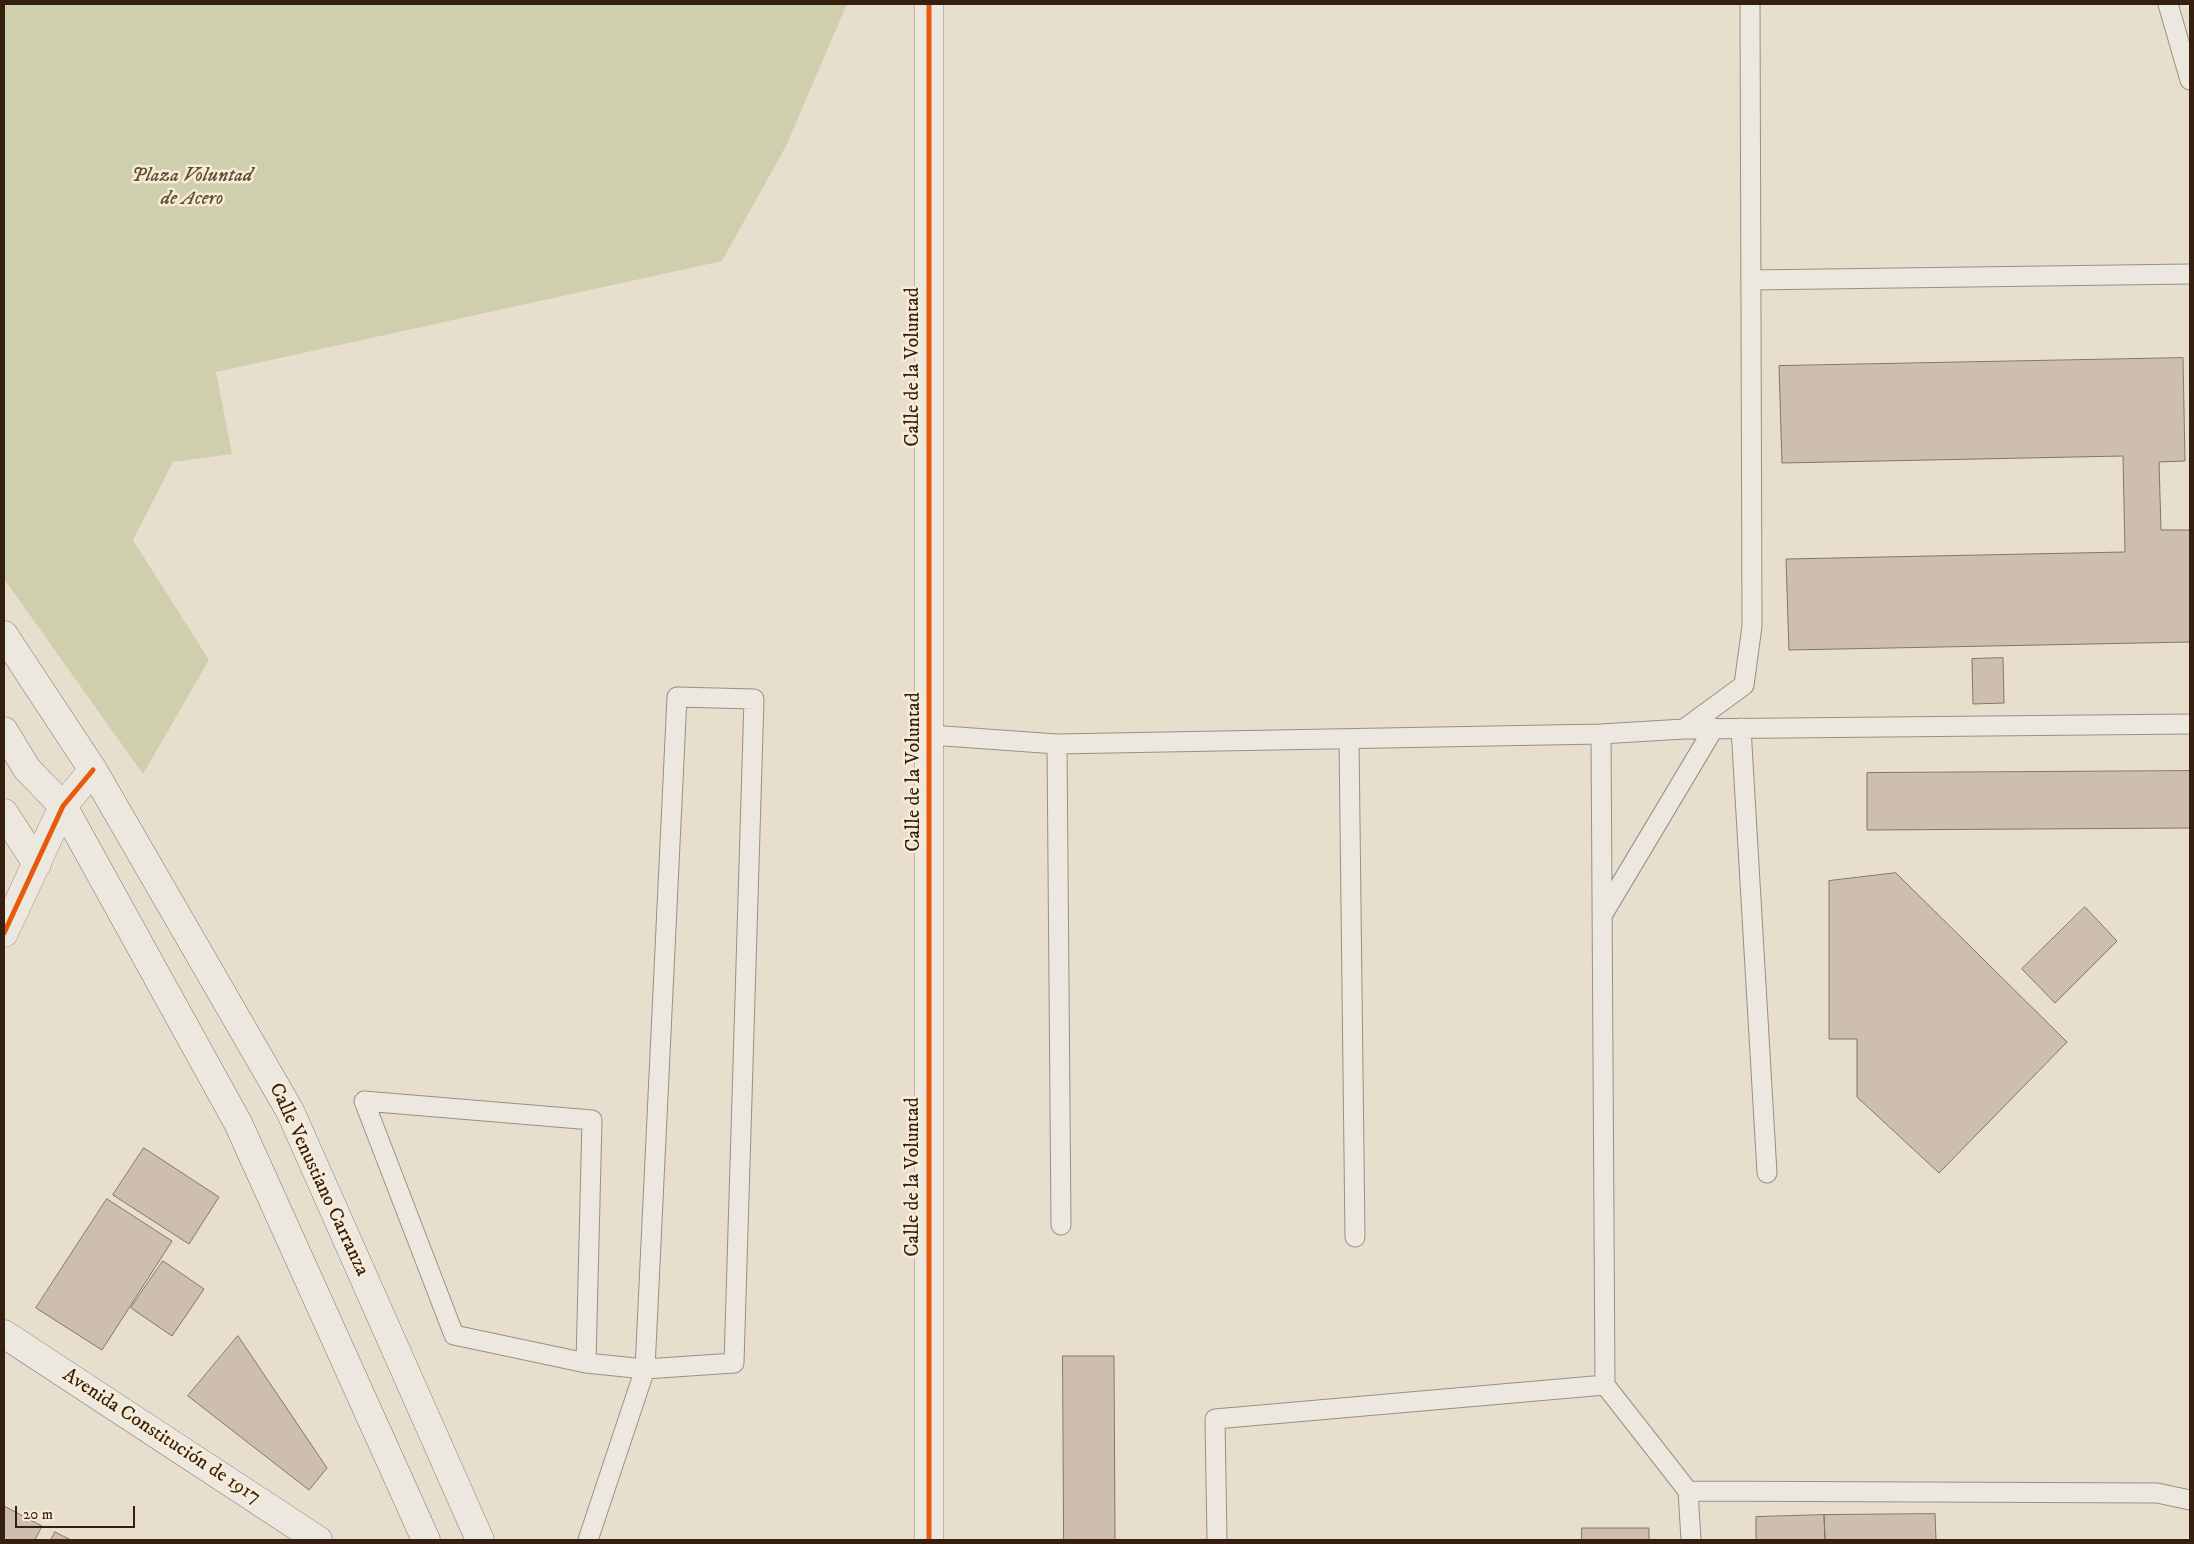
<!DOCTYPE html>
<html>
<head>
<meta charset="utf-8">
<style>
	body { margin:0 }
	#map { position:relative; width:2194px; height:1544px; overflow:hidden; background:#e8decd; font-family:"IM FELL DW Pica",serif }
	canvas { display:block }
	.frame { position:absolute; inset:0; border:5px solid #361f0e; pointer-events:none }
	.scale { position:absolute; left:15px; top:1506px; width:120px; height:22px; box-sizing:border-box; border:2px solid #361f0e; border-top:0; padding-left:6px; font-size:15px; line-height:18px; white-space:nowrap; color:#361f0e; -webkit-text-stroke:4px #f8ecd7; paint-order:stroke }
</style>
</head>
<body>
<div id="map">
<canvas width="2194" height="1544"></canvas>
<div class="frame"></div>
<div class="scale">20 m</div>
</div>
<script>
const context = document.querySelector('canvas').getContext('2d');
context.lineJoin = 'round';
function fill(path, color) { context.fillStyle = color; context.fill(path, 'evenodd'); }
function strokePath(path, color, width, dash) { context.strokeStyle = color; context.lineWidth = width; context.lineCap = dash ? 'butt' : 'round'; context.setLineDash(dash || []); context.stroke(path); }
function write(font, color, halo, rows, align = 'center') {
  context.font = font + ' "IM FELL DW Pica",serif'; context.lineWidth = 5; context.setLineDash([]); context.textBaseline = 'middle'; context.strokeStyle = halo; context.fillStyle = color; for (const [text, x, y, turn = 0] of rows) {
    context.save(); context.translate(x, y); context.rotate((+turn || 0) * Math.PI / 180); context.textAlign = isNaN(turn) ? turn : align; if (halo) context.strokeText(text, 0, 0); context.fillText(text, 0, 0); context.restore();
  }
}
const green = new Path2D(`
	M4,4H847L786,146L722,261L216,372L232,454L173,462L133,540L209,660L143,774L4,579Z`);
const building = new Path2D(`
	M2183,358L2185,461L2159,462L2161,530H2190V642L1789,650L1786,559L2125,552L2123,456L1782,463L1779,366Z
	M2003,658L2004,703L1973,704L1972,659Z
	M2190,771V828L1867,830V773Z
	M1896,873L2067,1042L1939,1173L1857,1097V1039H1829V881Z
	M2085,907L2117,941L2055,1003L2022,969Z
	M144,1148L219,1197L189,1244L113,1195Z
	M107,1199L172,1241L102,1350L36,1308Z
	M163,1261L204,1289L172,1336L131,1308Z
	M238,1336L327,1468L309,1490L188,1396Z
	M1063,1356H1114L1115,1540H1064Z
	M4,1506L42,1526L35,1540H4Z
	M1935,1514L1936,1540H1825L1824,1515Z
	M1824,1515L1825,1540H1756V1517Z
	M1582,1528H1649V1540H1582Z
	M55,1532L71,1540H51Z`);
const lane = new Path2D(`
	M2168,4L2190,80
	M1751,280L2190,274
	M1741,728L1767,1173
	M1684,729L2190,724
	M1601,734L1605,1385L1688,1491L1691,1540
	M930,735L1057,744L1601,734L1684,729L1744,685L1752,626L1750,4
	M1349,739L1355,1237
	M1057,744L1061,1225
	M1603,914L1714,728
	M586,1363L454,1335L364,1101L592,1120L586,1363L645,1369L734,1363L754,699L677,697L645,1369L588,1540
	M1688,1491L2157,1493L2190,1500
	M1217,1540L1215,1419L1605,1385`);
const street = new Path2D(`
	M929,4V1540
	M4,813L37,864
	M4,933L63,806L93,770`);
const secondary = new Path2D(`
	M4,635L93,770L290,1111L480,1540
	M4,731L27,769L63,806L238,1123L426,1540
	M4,1334L318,1540`);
const cycleway = new Path2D(`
	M929,4V1540
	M4,933L63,806L93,770`);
const parkNames = [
	["Plaza Voluntad",192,177],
	["de Acero",192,200]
];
const streetNames = [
	["Calle de la Voluntad",914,367,-90],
	["Calle de la Voluntad",915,772,-90],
	["Calle de la Voluntad",914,1177,-90],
	["Calle Venustiano Carranza",318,1180,65],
	["Avenida Constitución de 1917",161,1437,33]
];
fill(green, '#cfcfae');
fill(building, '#cebeb0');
strokePath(building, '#7f766b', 1);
strokePath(lane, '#999084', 21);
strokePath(street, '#999084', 29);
strokePath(secondary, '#7f766b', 29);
strokePath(lane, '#ece7df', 19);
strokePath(street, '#ece7df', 28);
strokePath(secondary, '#ece7df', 28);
strokePath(cycleway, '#e8590c', 5);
write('italic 20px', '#5e5036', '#f8ecd7', parkNames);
write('20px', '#361f0e', '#f8ecd7', streetNames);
</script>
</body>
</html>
